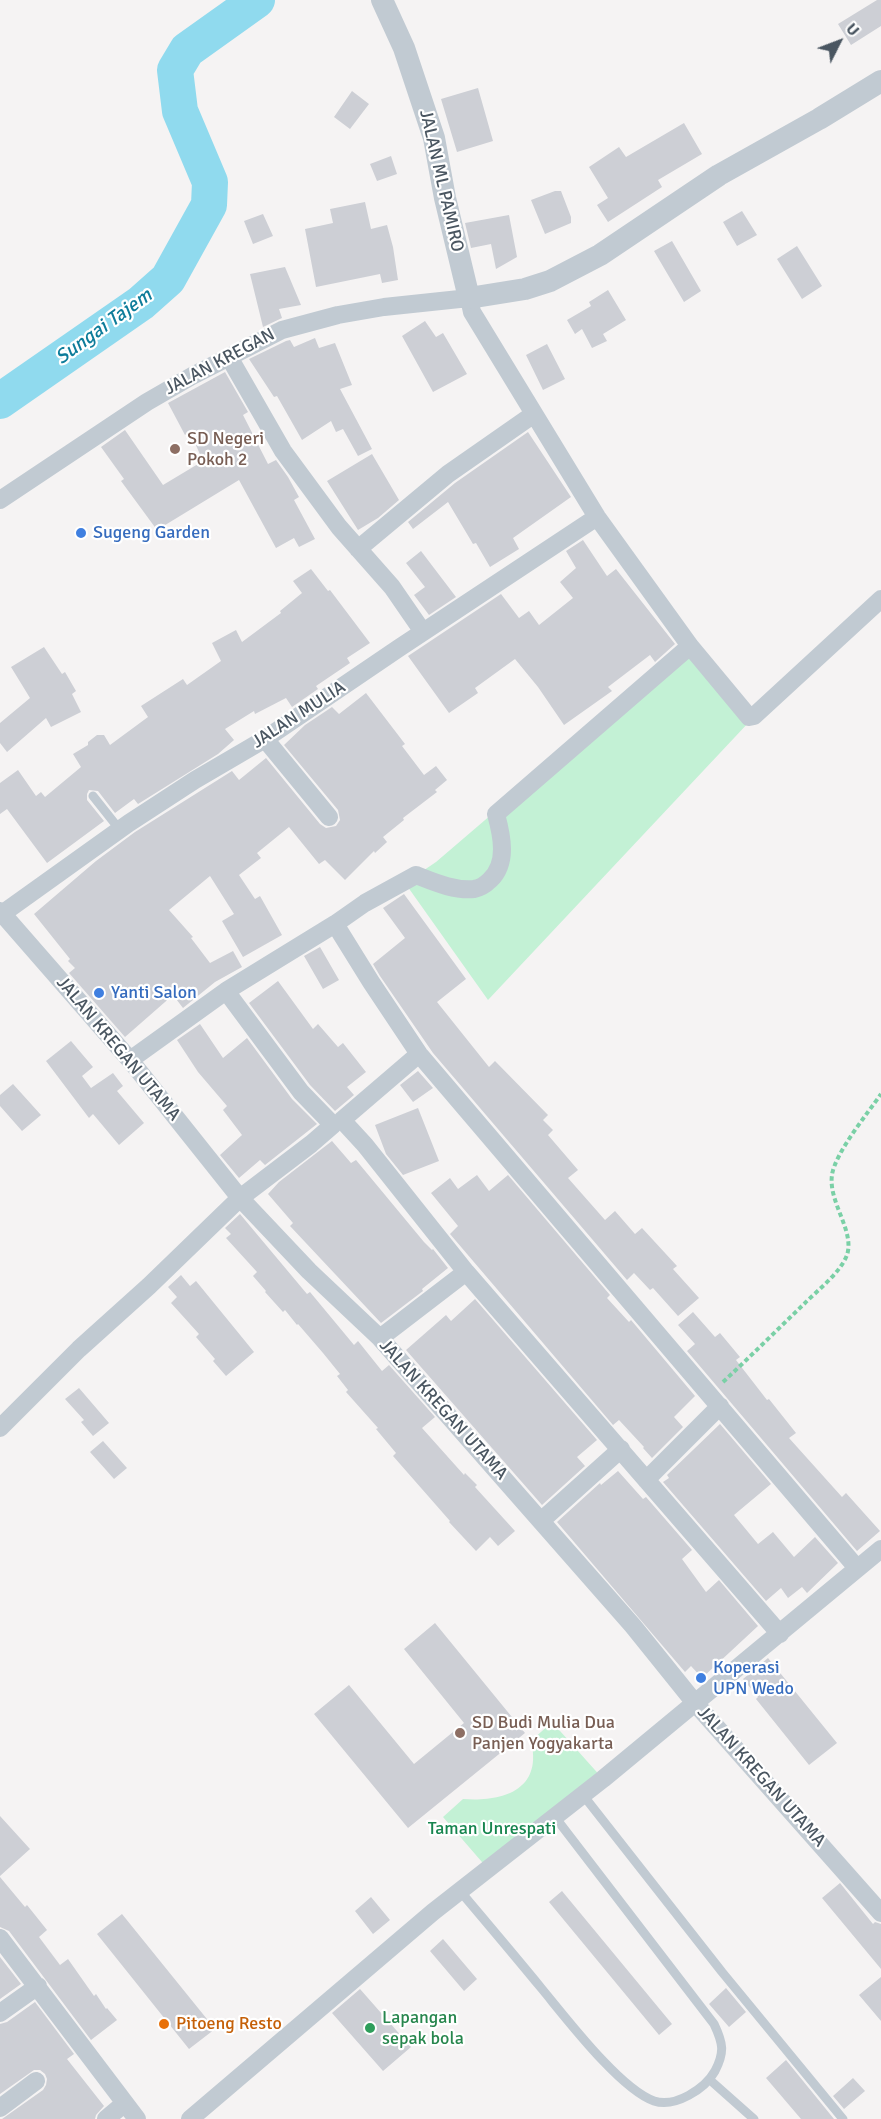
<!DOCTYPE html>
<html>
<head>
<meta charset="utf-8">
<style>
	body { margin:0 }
	#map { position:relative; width:881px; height:2119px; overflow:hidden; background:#f5f3f3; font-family:Signika,sans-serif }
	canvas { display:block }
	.north { position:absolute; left:809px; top:12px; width:60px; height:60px; -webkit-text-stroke:4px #fff; paint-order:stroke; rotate:48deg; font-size:16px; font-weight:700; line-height:24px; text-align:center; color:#4a5661 }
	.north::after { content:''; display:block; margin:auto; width:21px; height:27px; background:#4a5661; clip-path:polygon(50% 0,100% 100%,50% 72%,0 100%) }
</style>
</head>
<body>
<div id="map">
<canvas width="881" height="2119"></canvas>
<div class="north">U</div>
</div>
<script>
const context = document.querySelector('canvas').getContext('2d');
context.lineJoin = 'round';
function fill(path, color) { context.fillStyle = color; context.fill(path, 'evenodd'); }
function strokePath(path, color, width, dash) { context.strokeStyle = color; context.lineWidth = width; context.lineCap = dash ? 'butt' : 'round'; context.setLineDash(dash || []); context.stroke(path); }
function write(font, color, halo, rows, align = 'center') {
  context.font = font + ' Signika,sans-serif'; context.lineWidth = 4.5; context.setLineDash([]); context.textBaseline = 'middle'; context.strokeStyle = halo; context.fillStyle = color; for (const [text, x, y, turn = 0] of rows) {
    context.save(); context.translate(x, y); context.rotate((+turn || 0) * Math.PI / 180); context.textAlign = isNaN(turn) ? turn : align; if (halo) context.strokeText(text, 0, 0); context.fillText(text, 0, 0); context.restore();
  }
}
const green = new Path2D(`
	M686,648L750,721L488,1000L405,883L436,862Z
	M552,1722L603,1779L488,1869L443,1817L463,1799C503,1802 543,1790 531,1741Z`);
const river = new Path2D(`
	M0,401L141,303L168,279L209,205L210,182L180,111L175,70L187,50L257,0`);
const building = new Path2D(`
	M877,0H881V26L851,45L838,24Z
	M478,88L493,141L457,152L441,99Z
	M352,91L369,104L350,129L334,117Z
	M684,123L702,154L658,180L662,187L608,222L597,205L608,198L589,167L619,147L626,157Z
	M391,156L397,174L377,181L370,164Z
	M555,191H561L571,217V223L545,234L531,200Z
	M365,202L371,229L387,225L393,247L398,280L382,283L380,274L316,287L305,229L333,223L330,209Z
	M742,211L757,235L737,246L723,222Z
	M263,214L273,236L253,244L244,221Z
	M509,215L517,257L496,269L491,244L471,248L465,223Z
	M672,241L701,291L684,302L654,251Z
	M797,246L822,286L802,299L777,259Z
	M285,267L301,305L279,309L282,318L263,327L250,274Z
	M608,290L626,320L603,334L607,341L592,348L582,329L575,334L567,320L591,306L589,302Z
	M425,321L436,337L443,333L467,374L433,392L402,336Z
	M315,338L319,348L335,343L352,385L340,389L372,449L358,456L343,429L336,432L331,421L302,440L277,396L274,397L249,359L286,341L290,340L294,347Z
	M547,344L565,379L543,390L526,355Z
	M225,372L248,412L243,415L268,464L276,460L288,477L299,497L294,500L315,539L299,547L294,538L276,548L239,480L157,530L121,481L124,479L101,447L125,430L163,485L203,461L190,432L185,435L168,403Z
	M528,432L571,497L513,538L519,549L490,567L476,543L473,544L448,502L413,529L408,522L455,483Z
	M372,454L399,500L378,518L358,530L327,481Z
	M583,540L607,576L616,569L675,644L655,662L650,655L608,687L612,691L564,725L538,687L515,659L475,688L478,693L449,713L408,656L501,594L519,618L529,611L539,625L573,598L560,582L576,568L566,551Z
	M421,551L456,597L429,615L414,595L425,587L406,563Z
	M311,569L328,591L330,590L370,643L347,658L350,663L316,686L318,689L292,707L286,698L255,714L254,711L225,729L234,740L218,754L138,804L134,799L115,813L98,791L89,790L87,794V800L104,821L47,863L7,809L0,814V783L18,770L36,796L41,792L45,797L81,767L73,754L88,745V742L97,735H104L110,745L148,717L141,706L183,679L187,685L221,661L212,643L236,630L242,642L281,613L280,611L302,593L293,581Z
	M44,647L62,674L65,672L76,691L72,694L81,712L51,727L46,718L7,752L0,743V723L30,698L11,667Z
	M366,693L405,744L402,746L424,775L436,766L447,780L435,790L437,792L403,818L404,820L383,837L387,842L375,853L374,851L345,880L325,860L319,864L289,827L257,853L261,858L239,875L255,899L260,896L282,935L243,957L222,921L234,914L210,876L169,910L193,937L191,938L210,963L233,951L242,967L215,982L183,1008L173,995L125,1037L69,973L75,968L68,961L70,959L34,914L96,861L135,832L232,771L239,780L266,758L320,824L326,828L336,826L340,820L338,810L284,745L305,725L332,707L339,714Z
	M404,894L466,979L437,1002L489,1067L495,1061L548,1115L543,1120L553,1130L548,1135L578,1170L568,1178L605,1220L615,1211L635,1234L642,1228L677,1266L673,1269L699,1298L678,1316L653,1288L650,1290L634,1273L627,1280L433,1053L380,976L373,964L405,938L383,908Z
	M320,947L339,980L323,989L304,956Z
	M278,981L313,1029L318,1024L338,1047L343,1043L366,1072L347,1087L354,1095L335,1111L310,1085L249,1003Z
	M200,1024L223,1058L247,1038L292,1099L317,1124L265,1165L260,1160L239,1178L220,1155L242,1135L223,1110L227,1106L198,1072L177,1040Z
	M71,1041L93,1067L82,1076L91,1088L113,1073L123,1086L117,1091L144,1123L119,1145L93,1114L89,1118L46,1061Z
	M418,1071L433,1088L413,1102L400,1085Z
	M13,1084L41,1115L22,1131L0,1106V1095Z
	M418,1108L439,1161L403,1175L386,1154L375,1125Z
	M332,1141L351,1163L356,1160L424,1242L432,1250L433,1249L448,1268L422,1289L423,1291L381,1323L290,1226L293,1223L268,1194L279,1182Z
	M477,1175L489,1191L508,1175L610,1295L607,1298L629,1322L631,1320L695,1396L674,1417L683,1427L652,1458L643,1448L644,1447L619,1420L613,1425L450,1234L458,1226L431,1193L450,1178L458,1189Z
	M240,1214L307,1294L310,1292L354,1345L358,1341L382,1371L389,1365L435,1417L422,1428L464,1475L465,1473L477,1485L475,1487L515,1531L498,1546L490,1537L476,1551L449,1522L450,1521L393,1456L396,1453L376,1429L378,1428L346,1392L348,1390L337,1376L340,1374L323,1353L298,1324L297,1325L285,1310L283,1312L265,1292L266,1291L253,1276L257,1272L226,1238L231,1234L225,1228Z
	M181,1275L190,1286L196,1281L254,1352L226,1376L213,1361L215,1359L196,1337L199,1334L171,1303L177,1297L168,1287Z
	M475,1299L597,1440L577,1457L585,1466L542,1505L406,1350L446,1315L451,1321Z
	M693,1312L715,1337L720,1333L740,1357L736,1360L767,1400L769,1399L796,1433L789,1438L842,1497L846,1493L880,1531L857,1551L687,1351L695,1344L678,1325Z
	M79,1388L109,1423L93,1436L81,1422L84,1420L65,1399Z
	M720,1424L771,1484L734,1515L758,1544L773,1532L794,1557L815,1537L838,1563L807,1593L802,1587L788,1598L781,1588L766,1601L663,1482L669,1478L667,1475Z
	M103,1441L127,1468L114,1479L90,1452Z
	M618,1471L643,1499L646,1497L692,1550L682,1559L706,1592L719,1580L758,1626L702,1678L691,1666L685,1672L557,1522L600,1483L601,1485Z
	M435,1623L525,1733L408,1828L314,1714L349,1685L414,1764L464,1723L404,1649Z
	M768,1658L837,1743L809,1765L756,1699L758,1697L743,1679Z
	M0,1816L30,1849L0,1876Z
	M0,1877L25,1907L27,1905L47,1930L39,1937L60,1965L68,1959L94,1996L96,1994L106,2009L107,2008L117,2020L91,2040L9,1931L0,1927Z
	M840,1883L873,1924L875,1922L881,1924V1969L822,1898Z
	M562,1891L672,2024L659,2035L549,1902Z
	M371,1897L390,1920L373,1934L355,1911Z
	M122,1914L215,2029L189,2049L97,1934Z
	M443,1939L477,1979L464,1991L430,1951Z
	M0,1957L21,1984L0,1999Z
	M881,1977V2021L859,1995Z
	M726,1988L746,2012L729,2027L709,2004Z
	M360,1989L411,2047L383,2071L332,2013Z
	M35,2002L74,2054L67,2059L104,2106L96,2115L95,2119H2L43,2090L46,2085L47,2079L45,2074L40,2070H34L0,2094V2024L7,2022Z
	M786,2060L834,2119H801L766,2078Z
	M853,2078L865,2091L844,2109L833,2096Z`);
const path = new Path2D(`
	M723,1382C751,1356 778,1329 805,1303C819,1289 840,1273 847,1255C855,1231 828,1202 832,1175C835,1153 868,1113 881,1094`);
const service = new Path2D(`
	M93,796L120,830
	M583,1795L722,1972L843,2119
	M460,1891C487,1923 515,1956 542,1989C566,2018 620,2089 654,2101C675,2108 705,2089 715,2071C725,2052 723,2043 714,2024L555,1817
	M710,2080L754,2119`);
const minor = new Path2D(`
	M229,357L283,451L339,527L392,587L423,632
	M0,500L147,402L192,376L282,330L338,315L384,307L469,298L472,312L597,517L690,646L749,717L754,716L881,599
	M358,549L448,474L534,414
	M265,739L329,817
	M0,911L130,1060L240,1198L309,1271L380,1338L633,1626L695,1703L881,1913
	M2,914L129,823L195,780L265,739L399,648L597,517
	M335,924L371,982L419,1054L857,1568
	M419,1054L342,1120L365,1145L466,1272L780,1634
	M130,1060L226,991L335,924L365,903L416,875C434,882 454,891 474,889C480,888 486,884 490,880C508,863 502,836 496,814L690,646
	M380,1338L466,1272
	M0,1428L79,1349L149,1286L240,1198L311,1144L333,1125L301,1092L226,991
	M646,1480L720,1406
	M542,1520L621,1449
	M0,1938L137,2119
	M0,2013L38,1986
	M0,2108L36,2081
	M106,2119L125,2103
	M190,2119L433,1912L603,1779L881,1549`);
const tertiary = new Path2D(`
	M382,0L404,48L434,138L445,198L469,298L525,289L550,281L600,255L719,175L819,119L881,81`);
const markers = [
	[175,449,6,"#8d6e63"],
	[81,533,6,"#3f7fe0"],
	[99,993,6,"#3f7fe0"],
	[701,1678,6,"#3f7fe0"],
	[460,1733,6,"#8d6e63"],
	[164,2024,6,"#e8710a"],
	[370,2028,6,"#2e9e5b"]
];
const streetNames = [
	["JALAN ML PAMIRO",441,181,77],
	["JALAN KREGAN",220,362,-28],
	["JALAN MULIA",299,715,-33],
	["JALAN KREGAN UTAMA",118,1049,50],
	["JALAN KREGAN UTAMA",443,1410,48],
	["JALAN KREGAN UTAMA",761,1777,48]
];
const educationNames = [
	["SD Negeri",187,439],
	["Pokoh 2",187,460],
	["SD Budi Mulia Dua",472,1723],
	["Panjen Yogyakarta",472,1744]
];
const shopNames = [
	["Sugeng Garden",93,533],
	["Yanti Salon",111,993],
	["Koperasi",713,1668],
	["UPN Wedo",713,1689]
];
const parkNames = [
	["Taman Unrespati",492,1829]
];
const leisureNames = [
	["Lapangan",382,2018],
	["sepak bola",382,2039]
];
const foodNames = [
	["Pitoeng Resto",176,2024]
];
const waterNames = [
	["Sungai Tajem",104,327,-36]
];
fill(green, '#c3f1d5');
strokePath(river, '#90daee', 36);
fill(building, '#cdcfd5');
strokePath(path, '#7ad0a6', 4, [4.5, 3]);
strokePath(service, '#c1cad2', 9);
strokePath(minor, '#c1cad2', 18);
strokePath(tertiary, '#c1cad2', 22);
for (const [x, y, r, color] of markers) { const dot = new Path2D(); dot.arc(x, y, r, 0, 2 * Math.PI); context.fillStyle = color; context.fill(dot); strokePath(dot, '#fff', 2); }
write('18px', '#4a5661', '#fff', streetNames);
write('18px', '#785e54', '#fff', educationNames, 'left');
write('18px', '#366cbe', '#fff', shopNames, 'left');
write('18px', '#17854f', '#fff', parkNames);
write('18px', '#27864d', '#fff', leisureNames, 'left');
write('18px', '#c56008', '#fff', foodNames, 'left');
write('italic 20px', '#0d7c9a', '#fff', waterNames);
</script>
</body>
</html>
